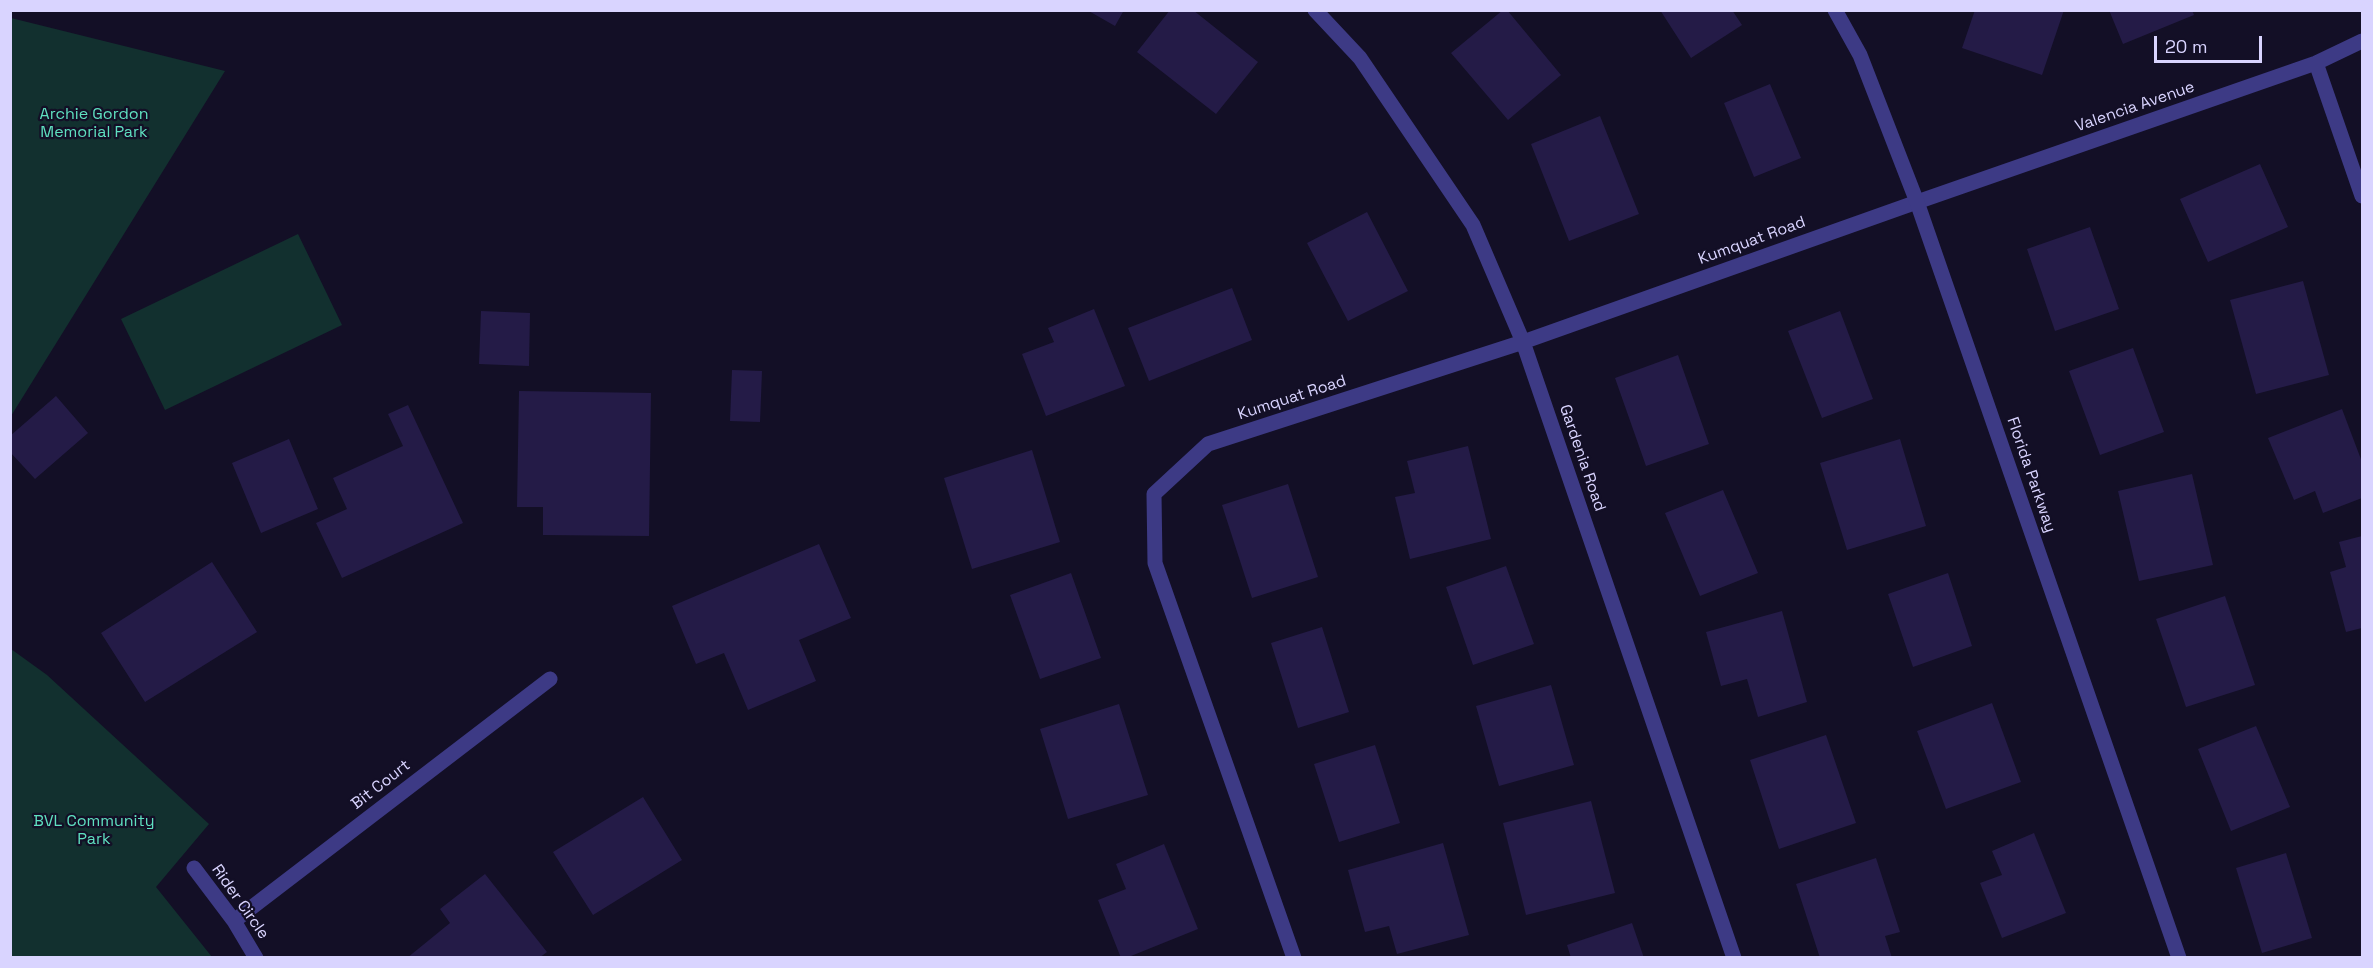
<!DOCTYPE html>
<html>
<head>
<meta charset="utf-8">
<style>
	body { margin:0 }
	#map { position:relative; width:2373px; height:968px; overflow:hidden; background:#130f26; font-family:"Space Grotesk",sans-serif }
	canvas { display:block }
	.frame { position:absolute; inset:0; border:12px solid #d9d4ff; pointer-events:none }
	.scale { position:absolute; left:2154px; top:36px; width:108px; height:27px; box-sizing:border-box; border:3px solid #d9d4ff; border-top:0; padding-left:8px; font-size:18px; line-height:21px; white-space:nowrap; color:#d9d4ff; -webkit-text-stroke:4px #130f26; paint-order:stroke }
</style>
</head>
<body>
<div id="map">
<canvas width="2373" height="968"></canvas>
<div class="frame"></div>
<div class="scale">20 m</div>
</div>
<script>
const context = document.querySelector('canvas').getContext('2d');
context.lineJoin = 'round';
function fill(path, color) { context.fillStyle = color; context.fill(path, 'evenodd'); }
function strokePath(path, color, width, dash) { context.strokeStyle = color; context.lineWidth = width; context.lineCap = dash ? 'butt' : 'round'; context.setLineDash(dash || []); context.stroke(path); }
function write(font, color, halo, rows, align = 'center') {
  context.font = font + ' "Space Grotesk",sans-serif'; context.lineWidth = 4.5; context.setLineDash([]); context.textBaseline = 'middle'; context.strokeStyle = halo; context.fillStyle = color; for (const [text, x, y, turn = 0] of rows) {
    context.save(); context.translate(x, y); context.rotate((+turn || 0) * Math.PI / 180); context.textAlign = isNaN(turn) ? turn : align; if (halo) context.strokeText(text, 0, 0); context.fillText(text, 0, 0); context.restore();
  }
}
const green = new Path2D(`
	M11,18L225,71L11,416L10,18Z
	M298,234L342,325L165,410L121,319Z
	M11,649L47,675L209,824L156,887L212,957H11Z`);
const building = new Path2D(`
	M1087,10H1124L1115,26Z
	M1170,10H1193L1258,62L1216,114L1137,52Z
	M1503,10H1507L1561,75L1508,120L1451,53Z
	M1660,10H1732L1742,25L1691,58Z
	M1975,10H2064L2042,75L1962,48Z
	M2109,10H2192L2194,15L2123,44Z
	M1770,84L1801,158L1754,177L1724,103Z
	M1600,116L1639,214L1569,241L1531,144Z
	M2260,164L2288,227L2208,262L2180,199Z
	M1367,212L1408,291L1348,321L1307,243Z
	M2090,227L2119,309L2055,331L2027,249Z
	M2303,281L2329,375L2256,394L2230,300Z
	M1232,288L1252,340L1149,381L1128,328Z
	M1094,309L1125,386L1046,416L1022,354L1054,342L1048,328Z
	M481,311L530,313L529,366L479,364Z
	M1840,311L1873,399L1822,418L1788,331Z
	M2133,348L2164,432L2100,455L2069,371Z
	M1678,355L1709,444L1646,466L1615,378Z
	M732,370L762,371L760,422L730,421Z
	M519,391L651,393L649,536L543,535V507H517Z
	M56,396L88,433L35,479L10,452V436Z
	M408,405L463,523L342,578L316,523L347,509L333,478L403,446L388,414Z
	M2342,409L2362,462V498L2323,513L2315,491L2294,500L2268,438Z
	M289,439L318,509L261,533L232,463Z
	M1900,439L1926,526L1847,550L1820,463Z
	M1468,446L1491,539L1410,559L1395,497L1415,493L1407,461Z
	M1032,450L1060,542L972,569L944,478Z
	M2192,474L2213,565L2139,581L2118,491Z
	M1288,484L1318,577L1252,598L1222,505Z
	M1723,490L1758,573L1700,596L1665,513Z
	M2362,536V628L2346,632L2330,572L2346,567L2339,542Z
	M819,544L851,618L799,640L816,681L748,710L724,653L696,664L672,606Z
	M212,562L257,632L145,702L101,633Z
	M1506,566L1534,644L1473,665L1446,587Z
	M1071,573L1101,658L1040,679L1010,595Z
	M1948,573L1972,646L1913,667L1888,594Z
	M2225,596L2255,685L2186,707L2156,619Z
	M1782,611L1807,702L1758,717L1747,679L1721,686L1706,632Z
	M1322,627L1349,712L1298,728L1271,643Z
	M1551,685L1574,765L1499,786L1476,706Z
	M1992,703L2021,782L1946,809L1917,731Z
	M1119,704L1148,795L1068,819L1040,729Z
	M2256,726L2290,807L2231,831L2198,749Z
	M1826,735L1856,823L1779,849L1750,760Z
	M1375,745L1400,823L1339,842L1314,764Z
	M643,797L682,860L593,915L553,852Z
	M1591,801L1615,893L1526,915L1503,823Z
	M2034,833L2066,913L2002,938L1980,883L2002,875L1992,851Z
	M1443,843L1469,935L1397,954L1389,926L1365,932L1348,870Z
	M1164,844L1198,929L1126,958H1121L1098,900L1126,889L1116,864Z
	M2286,853L2312,938L2262,953L2236,868Z
	M1876,858L1900,932L1885,936L1892,958H1820L1796,884Z
	M485,874L547,952L539,958H407L450,923L440,909Z
	M1632,923L1644,958H1571L1567,945Z`);
const minor = new Path2D(`
	M1315,10L1360,58L1473,225L1523,342L1734,958
	M2316,63L2362,196
	M194,868L234,921L256,958
	M234,921L550,679
	M1294,958L1155,563L1154,494L1208,444L1523,342L1917,202L2316,63L2362,41`);
const tertiary = new Path2D(`
	M1835,10L1860,55L1917,202L2179,958`);
const streetNames = [
	["Valencia Avenue",2135,107,-19],
	["Kumquat Road",1752,241,-20],
	["Kumquat Road",1292,398,-18],
	["Gardenia Road",1582,458,71],
	["Florida Parkway",2031,475,71],
	["Bit Court",381,785,-38],
	["Rider Circle",240,902,55]
];
const parkNames = [
	["Archie Gordon",94,115],
	["Memorial Park",94,133],
	["BVL Community",94,822],
	["Park",94,840]
];
fill(green, '#12302f');
fill(building, '#241b47');
strokePath(minor, '#3d3a85', 15);
strokePath(tertiary, '#3d3a85', 15);
write('16px', '#d9d4ff', '#130f26', streetNames);
write('16px', '#5fe0c0', '#130f26', parkNames);
</script>
</body>
</html>
